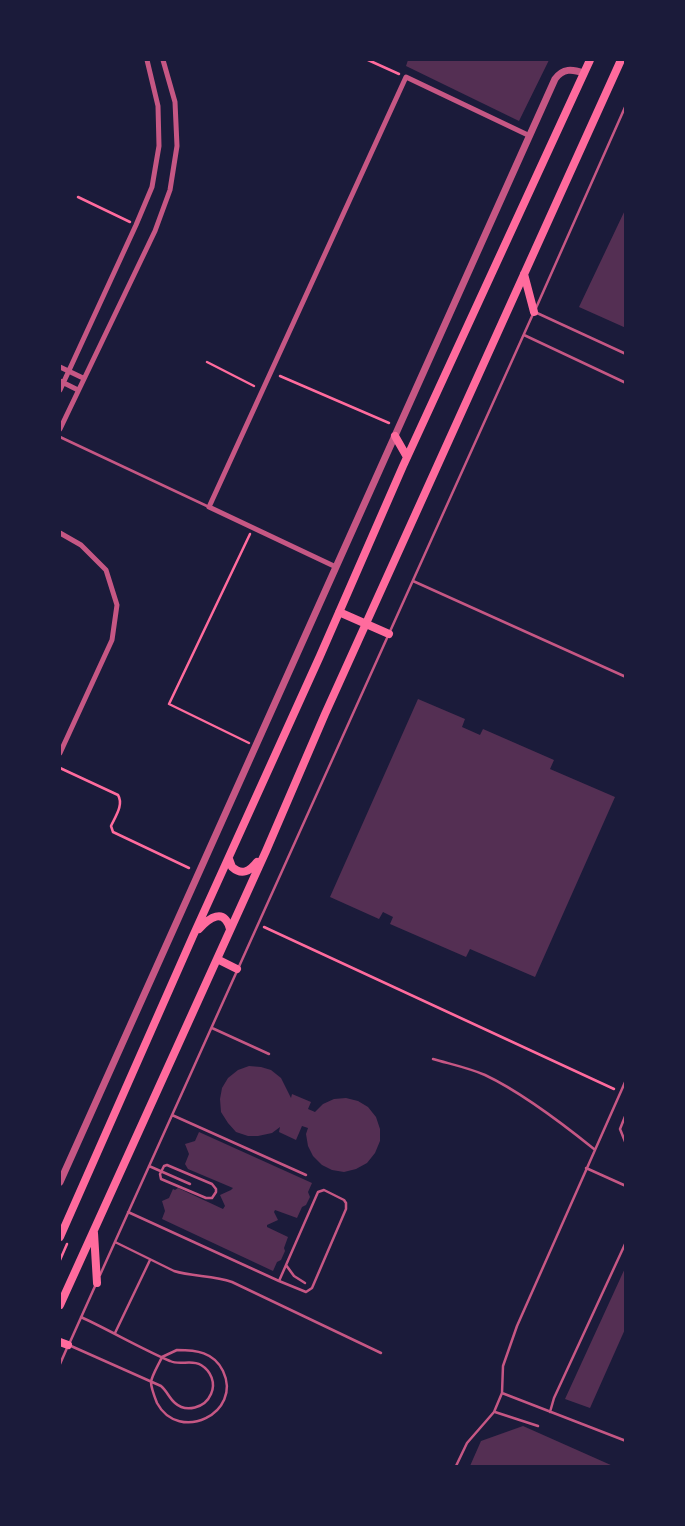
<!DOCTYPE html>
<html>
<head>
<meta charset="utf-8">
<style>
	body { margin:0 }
	#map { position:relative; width:685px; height:1526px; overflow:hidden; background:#1b1b3a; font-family:Barlow,sans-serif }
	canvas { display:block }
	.frame { position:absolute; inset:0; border:61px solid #1b1b3a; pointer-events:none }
</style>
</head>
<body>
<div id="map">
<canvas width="685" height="1526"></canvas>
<div class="frame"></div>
</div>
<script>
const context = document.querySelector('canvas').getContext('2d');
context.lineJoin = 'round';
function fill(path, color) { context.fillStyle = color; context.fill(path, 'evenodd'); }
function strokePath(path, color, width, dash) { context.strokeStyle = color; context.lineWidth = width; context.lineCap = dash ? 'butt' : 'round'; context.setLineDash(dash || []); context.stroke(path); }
const building = new Path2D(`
	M408,60H549L519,121L406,66Z
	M626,208V328L579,307Z
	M418,699L465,719L462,727L480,735L483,729L554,760L550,769L615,797L535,977L470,949L466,957L390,924L393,917L383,912L379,919L330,897Z
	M249,1066L261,1067L271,1070L281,1078L291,1098L292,1094L311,1102L308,1109L315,1112L323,1104L334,1099L346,1098L358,1101L368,1107L376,1117L380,1129V1141L375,1153L367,1163L356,1169L344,1172L332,1170L322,1165L313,1156L308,1146L306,1134L308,1128L302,1126L296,1140L279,1132L280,1127L272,1133L258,1136H248L236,1132L228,1123L221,1112L220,1099L222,1088L228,1078L238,1070Z
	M199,1132L312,1183L308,1192L310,1197L306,1205L302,1207L297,1218L275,1210L274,1212L278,1220L267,1225V1227L288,1237L284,1248L285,1251L281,1260L277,1262L273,1271L162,1219L165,1211L162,1201L169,1198L173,1189L175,1190L178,1188L223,1209L225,1206L220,1195L231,1190L233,1188L188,1169L185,1164L189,1154L185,1144L195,1141Z
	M626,1266V1327L590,1408L565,1399Z
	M523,1426L613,1466H470L481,1441Z`);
const path = new Path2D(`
	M368,60L399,74
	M78,197L130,222
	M207,362L254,386
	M280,376L389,423
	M249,743L169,704L250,534
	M60,768L118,795C124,805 115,817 111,826L113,832L189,868
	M264,927L614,1089
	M60,1260L67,1244`);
const service = new Path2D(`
	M536,308L626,105
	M537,313L626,354
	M524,335L626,383
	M60,437L209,507
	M413,581L626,677
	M212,1028L269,1054
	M433,1059C450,1064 469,1068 485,1075C521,1092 563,1124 594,1149
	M626,1114L620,1129L626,1144
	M172,1115L306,1175
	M167,1165L212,1184L216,1189V1192L212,1198H206L161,1179L160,1174L164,1166Z
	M149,1166L190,1184
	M586,1168L626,1186
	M128,1212L279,1281L306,1292L312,1288L346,1209V1203L344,1200L324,1190L318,1192L279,1281
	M115,1242L174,1271C193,1277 213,1275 232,1282L381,1353
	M286,1265L294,1276L305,1283
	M100,1275L533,314
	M115,1333L150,1260
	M70,1342L96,1284
	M71,1346L161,1386C167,1391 169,1398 175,1403C186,1413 205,1408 211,1394C216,1383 211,1371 201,1365C191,1359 180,1366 170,1361C140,1348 111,1331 81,1317
	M177,1350C196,1350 214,1352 223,1371C243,1413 179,1444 157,1403C155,1398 151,1388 151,1382C152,1375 159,1364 162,1357Z
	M60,1364L67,1348
	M502,1393L503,1366L517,1326L626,1080
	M495,1412L538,1426
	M550,1412L554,1398L626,1242
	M456,1466L467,1443L494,1412L502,1393L626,1441`);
const minor = new Path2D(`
	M60,367L83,378
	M60,381L78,390
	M60,390L136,225L152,187L159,146L158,106L147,60
	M60,429L155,231L170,190L177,146L175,102L163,60
	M60,533L81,545L106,570L117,605L112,640L60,753
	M336,567L209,507L406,77L530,136`);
const tertiary = new Path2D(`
	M60,1182L555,79C563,68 572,69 584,73`);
const secondary = new Path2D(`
	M524,274L534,312
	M395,436L407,457
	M339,612L389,634
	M229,859L232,867C242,876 250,871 257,862
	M199,929C209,918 224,907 230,929
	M217,959L237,969
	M94,1233L97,1283
	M60,1237L193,936L320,656L403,466L590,60
	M60,1305L266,851L325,714L621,60
	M60,1342L68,1345`);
fill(building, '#542f53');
strokePath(path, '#ff6b9d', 2.5);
strokePath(service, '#c65784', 2.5);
strokePath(minor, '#c65784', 5);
strokePath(tertiary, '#c65784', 7);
strokePath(secondary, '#ff6b9d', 8);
</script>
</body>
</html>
